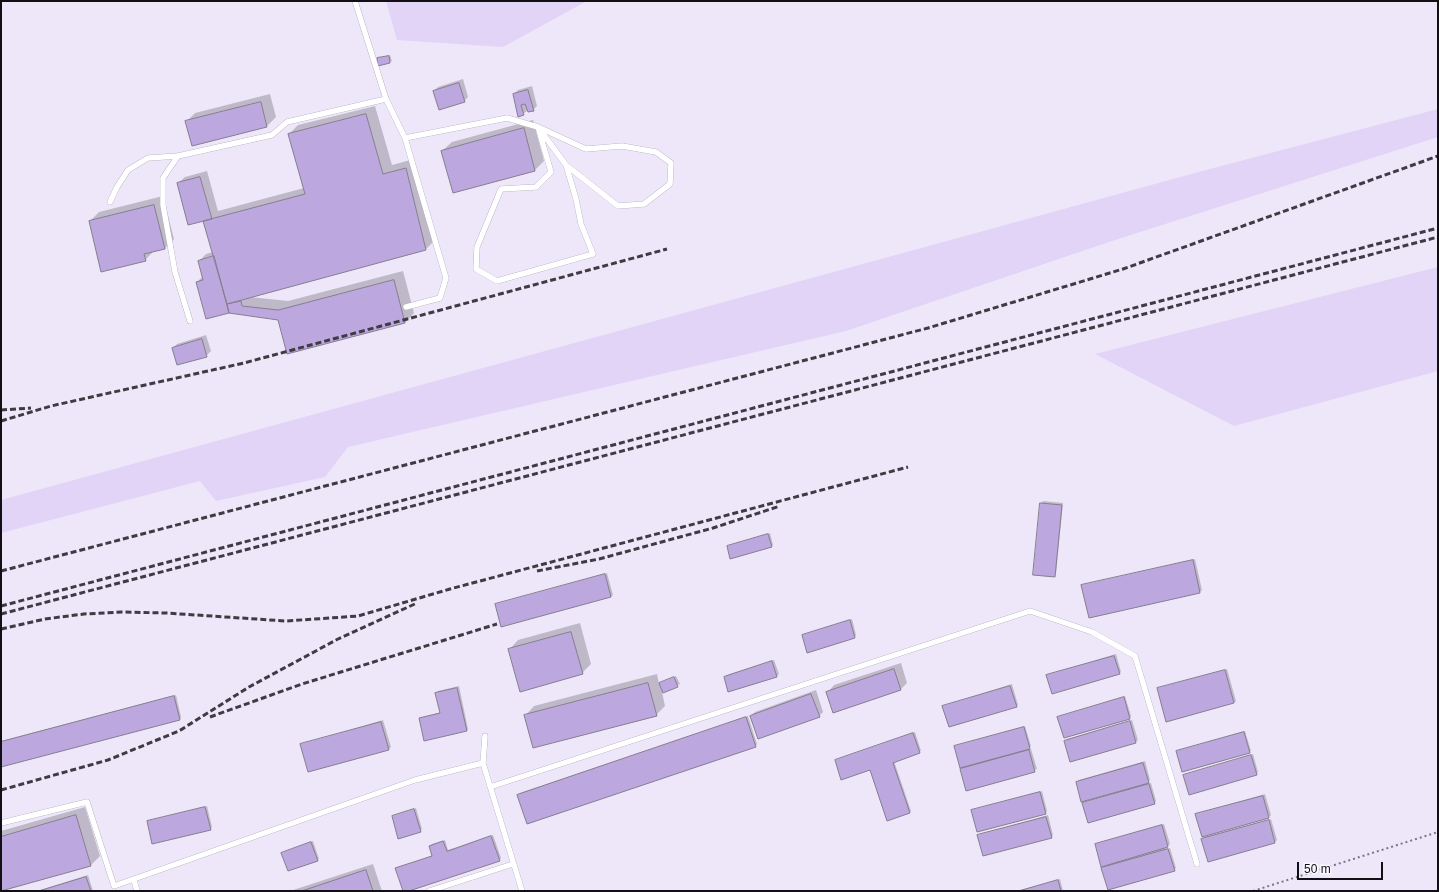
<!DOCTYPE html>
<html>
<head>
<meta charset="utf-8">
<style>
	body { margin:0 }
	#map { position:relative; width:1439px; height:892px; overflow:hidden; background:#eee7fa; font-family:Arial,sans-serif }
	canvas { display:block }
	.frame { position:absolute; inset:0; border:2px solid #110f15; pointer-events:none }
	.scale { position:absolute; left:1297px; top:862px; width:86px; height:18px; box-sizing:border-box; border:2px solid #110f15; border-top:0; padding-left:5px; font-size:12px; line-height:14px; white-space:nowrap; color:#110f15; -webkit-text-stroke:3px #f9f7fe; paint-order:stroke }
</style>
</head>
<body>
<div id="map">
<canvas width="1439" height="892"></canvas>
<div class="frame"></div>
<div class="scale">50 m</div>
</div>
<script>
const context = document.querySelector('canvas').getContext('2d');
context.lineJoin = 'round';
function fill(path, color) { context.fillStyle = color; context.fill(path, 'evenodd'); }
function strokePath(path, color, width, dash) { context.strokeStyle = color; context.lineWidth = width; context.lineCap = dash ? 'butt' : 'round'; context.setLineDash(dash || []); context.stroke(path); }
const green = new Path2D(`
	M386,1H587L503,47L397,40Z
	M1438,109V137L1112,241L846,331L348,447L325,477L216,501L200,481L1,533V500L1206,170Z
	M1438,267V371L1234,426L1095,354Z`);
const shadow = new Path2D(`
	M390,55L392,61L390,62L378,58Z
	M463,79L468,97L464,101L434,91L438,87Z
	M532,86L537,106L533,110H528L523,114L514,94L518,90Z
	M270,94L276,117L267,126L186,122L195,113Z
	M375,106L392,165L414,159L435,240L426,249L250,297L288,301L403,271L414,313L405,323L279,319L229,312L197,282L203,276L199,261L206,254L213,252L204,220L178,183L185,177L207,171L218,211L304,188L289,134L298,125Z
	M533,120L544,161L535,170L454,192L442,151L452,142Z
	M163,196L174,239L165,248L154,251L145,260L90,221L99,212Z
	M206,335L211,351L206,356L173,348L177,344Z
	M1043,501L1063,503L1056,574L1054,576L1034,574L1041,503Z
	M770,533L773,545L771,547L728,546Z
	M1195,559L1202,590L1200,592L1082,586Z
	M607,573L613,595L611,597L496,605Z
	M852,619L856,635L855,637L803,635Z
	M580,623L591,664L582,673L509,650L518,640Z
	M1116,654L1121,672L1119,673L1047,675Z
	M774,660L779,674L777,676L729,691L725,677L727,675Z
	M901,663L907,683L901,689L828,692L834,685Z
	M1227,669L1236,701L1234,703L1158,688Z
	M657,674L659,684L676,676L680,684L662,692L665,706L656,715L525,716L534,706Z
	M1012,684L1018,705L1016,706H944Z
	M459,686L468,729L466,731L420,718L441,712L437,693L438,691Z
	M816,690L823,712L819,716H751L755,712Z
	M176,695L181,717L180,719L1,766V741Z
	M1125,696L1131,716L1130,718L1059,717Z
	M748,716L757,744L756,746L527,823L518,795L520,793Z
	M383,720L391,747L389,749L301,745Z
	M1132,720L1138,740L1136,742L1071,761L1065,741L1067,739Z
	M1025,726L1031,746L1027,750L1031,749L1037,769L967,790L961,769L964,766L955,746Z
	M1245,731L1251,751L1249,752L1177,751Z
	M915,732L921,751L894,761L911,811L910,812L871,769L836,761Z
	M1253,754L1258,772L1256,774L1184,776Z
	M1145,761L1150,780L1145,784L1151,783L1156,801L1154,803L1083,804L1128,789V788L1077,782L1079,780Z
	M1042,791L1047,811L1045,813L972,810Z
	M1265,794L1271,815L1269,817L1196,814Z
	M207,806L212,827L210,829L148,821Z
	M85,807L100,856L91,865L1,891V831Z
	M416,808L422,829L420,831L393,816Z
	M1048,815L1053,835L1051,837L978,835Z
	M1271,819L1277,840L1275,842L1208,861L1203,839L1204,837Z
	M1164,824L1170,844L1165,849L1170,848L1176,868L1174,870L1102,869L1107,864L1096,845L1098,843Z
	M493,835L501,858L499,860L404,891L397,869L433,855L430,846L432,844L445,840L448,850Z
	M313,841L319,859L317,860L282,853Z
	M373,864L382,891H290Z
	M88,875L93,891H37Z
	M1060,879L1063,891H1017Z`);
const building = new Path2D(`
	M389,56L390,63L378,66L377,58Z
	M459,83L465,102L439,110L433,91Z
	M528,90L534,111L528,112L525,104L521,105L524,115L518,117L513,94Z
	M261,102L267,127L192,146L185,121Z
	M366,114L383,174L406,168L426,250L227,304L203,221L305,194L288,134Z
	M524,128L535,171L453,193L441,151Z
	M200,177L212,219L188,225L177,183Z
	M154,205L165,249L144,254L146,261L101,272L89,221Z
	M214,256L229,313L206,319L196,282L203,280L198,261Z
	M394,280L405,323L287,354L278,320L229,313L227,304L241,301L242,306L278,310Z
	M202,339L207,357L177,365L172,348Z
	M1040,503L1062,505L1055,577L1033,575Z
	M768,534L772,547L730,559L727,546Z
	M1193,560L1200,593L1089,618L1081,585Z
	M605,574L611,597L501,627L495,604Z
	M850,620L855,638L807,653L802,635Z
	M571,632L583,674L520,692L508,649Z
	M1114,656L1120,674L1052,694L1046,675Z
	M772,661L777,677L728,692L724,677Z
	M894,669L901,690L833,713L826,692Z
	M1225,670L1234,703L1166,722L1157,688Z
	M674,677L678,687L663,693L659,683Z
	M648,683L657,716L533,748L524,715Z
	M1010,686L1017,707L949,727L942,706Z
	M457,688L467,731L424,741L419,718L440,713L435,693Z
	M811,694L820,717L758,739L750,716Z
	M174,696L180,720L1,767V742Z
	M1124,697L1130,719L1064,738L1057,717Z
	M746,717L756,747L527,824L517,795Z
	M1130,721L1136,743L1070,762L1064,741Z
	M381,722L389,750L308,772L300,744Z
	M1024,727L1030,749L960,768L954,746Z
	M1244,732L1250,753L1182,772L1176,751Z
	M913,733L920,753L893,763L910,813L887,821L870,770L841,780L835,760Z
	M1029,750L1035,772L966,791L960,769Z
	M1251,755L1257,775L1189,795L1183,775Z
	M1143,763L1149,783L1081,802L1076,782Z
	M1149,784L1155,804L1088,823L1082,803Z
	M1040,792L1046,814L977,832L971,810Z
	M1263,796L1269,818L1202,837L1195,814Z
	M205,807L211,830L152,844L147,821Z
	M414,809L421,832L398,839L392,816Z
	M76,815L91,866L1,891V837Z
	M1046,817L1052,838L983,856L977,835Z
	M1269,820L1275,843L1208,862L1201,839Z
	M1162,825L1168,847L1101,867L1095,844Z
	M491,836L500,861L409,891H403L395,868L432,856L429,846L443,841L447,851Z
	M311,842L318,861L288,871L281,853Z
	M1168,849L1175,871L1108,890L1101,868Z
	M366,870L373,891H302Z
	M86,877L91,891H39Z
	M1058,880L1061,891H1019Z`);
const path = new Path2D(`
	M1253,891L1438,832`);
const service = new Path2D(`
	M386,99L405,138L446,278L440,298L406,307
	M405,138L507,118L538,127L566,165L618,206L644,204L670,184L671,163L656,152L622,146L586,149L538,127L551,172L536,187L501,189L477,247L476,269L497,281L593,254L581,224L576,199L566,165
	M178,156L163,178V205L175,272L190,321
	M110,202L117,187L128,170L148,158L178,156L272,135L287,122L386,99L355,1
	M485,736L483,763L522,891
	M490,787L1030,611L1092,632L1135,656L1197,864
	M1,823L87,802L114,886L415,780L483,763
	M134,880L137,891
	M429,891L513,864`);
const rail = new Path2D(`
	M1,410L31,408
	M1,421L51,406L244,363L667,249
	M1,571L928,328L1123,269L1438,156
	M537,571L599,559L713,528L780,506
	M1,606L1438,228
	M1,614L1438,237
	M1,629L45,619L84,614L122,612L166,613L286,621L358,616L450,589L908,467
	M210,717L302,684L497,624
	M1,790L108,760L179,731L249,687L338,639L417,603`);
fill(green, '#e1d4f7');
fill(shadow, '#0003');
fill(building, '#bda7df');
strokePath(building, '#847e8f', 1);
strokePath(service, '#a29cad', 6);
strokePath(path, '#7b7683', 2, [2, 3]);
strokePath(service, '#fff', 5.5);
strokePath(rail, '#3e3b43', 3, [6, 3]);
</script>
</body>
</html>
